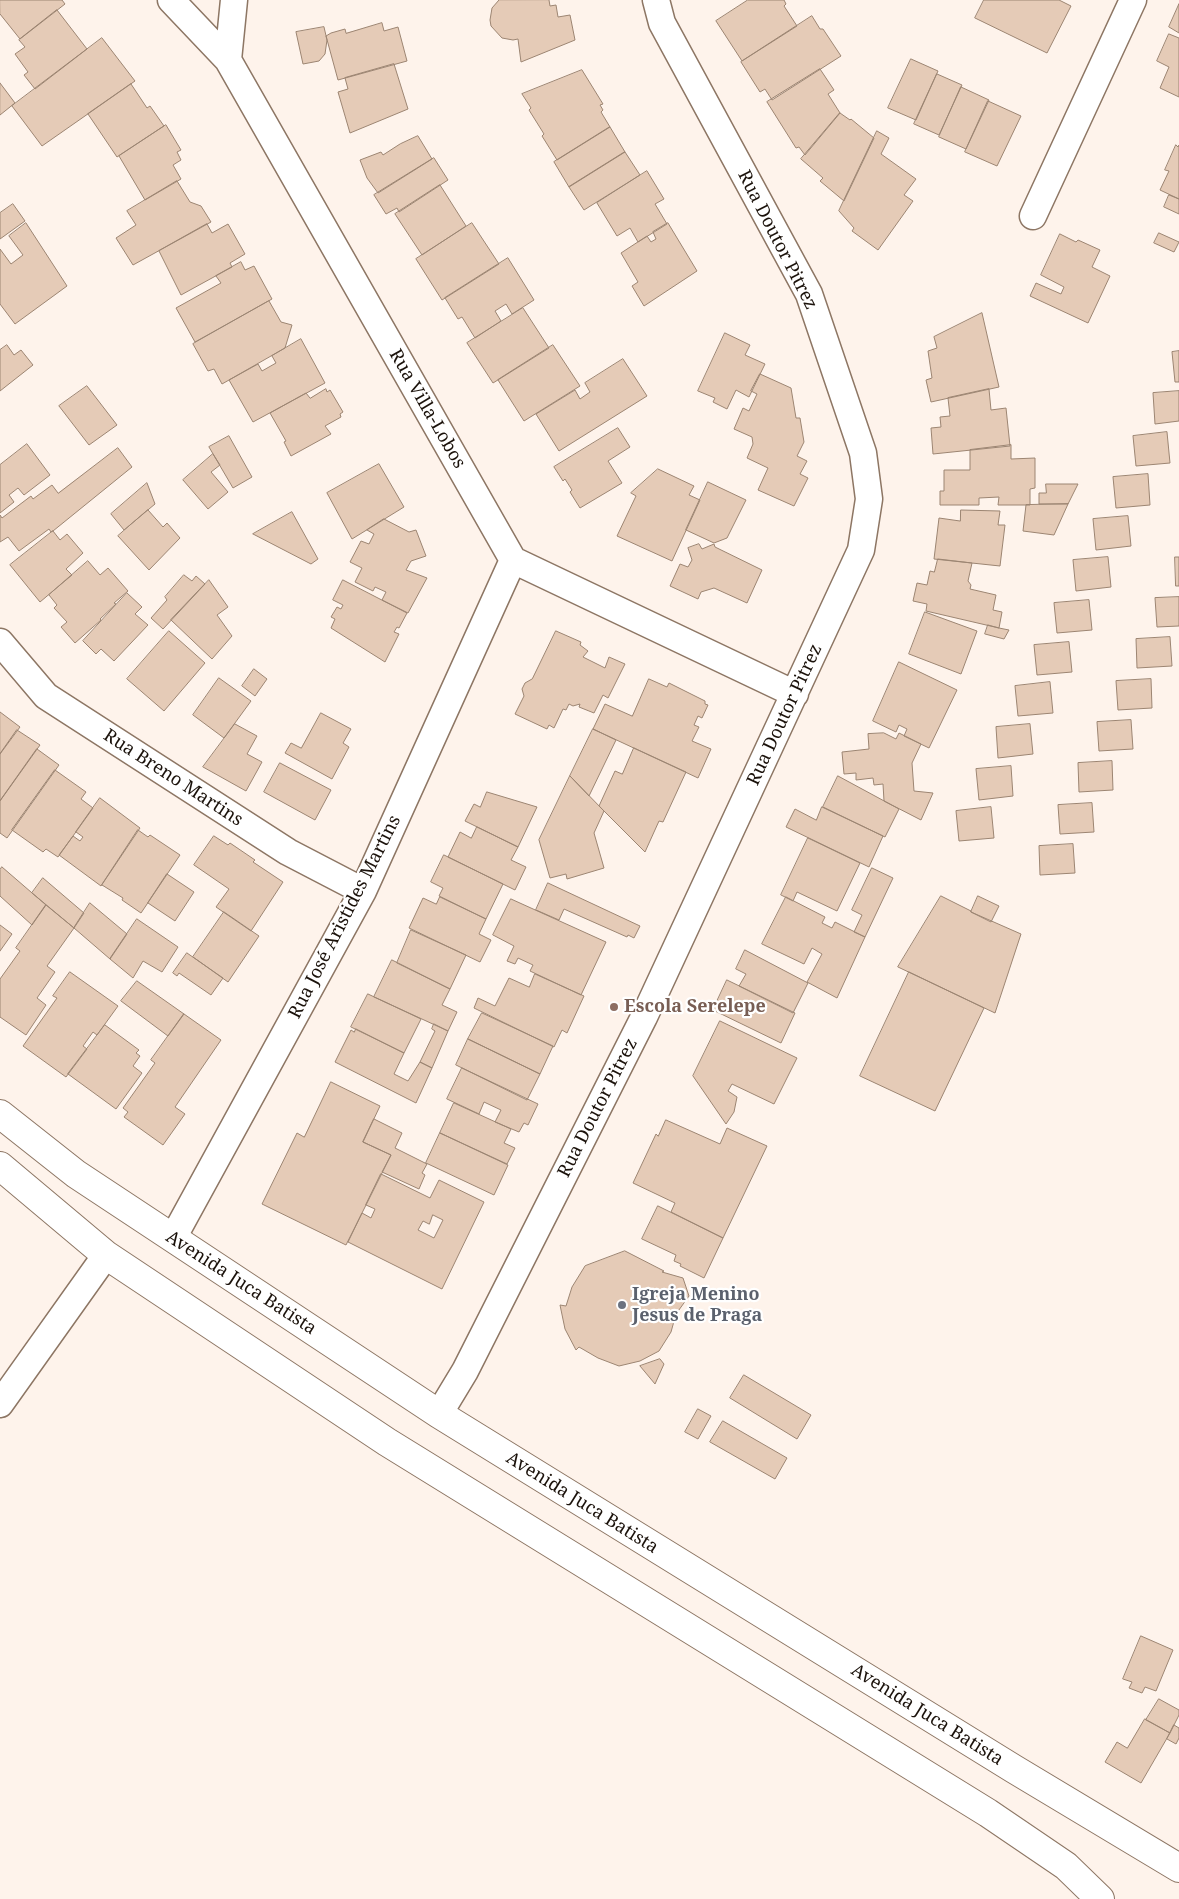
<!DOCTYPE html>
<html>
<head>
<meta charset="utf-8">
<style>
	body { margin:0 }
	canvas { display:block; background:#fef3eb }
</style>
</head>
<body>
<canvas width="1179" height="1899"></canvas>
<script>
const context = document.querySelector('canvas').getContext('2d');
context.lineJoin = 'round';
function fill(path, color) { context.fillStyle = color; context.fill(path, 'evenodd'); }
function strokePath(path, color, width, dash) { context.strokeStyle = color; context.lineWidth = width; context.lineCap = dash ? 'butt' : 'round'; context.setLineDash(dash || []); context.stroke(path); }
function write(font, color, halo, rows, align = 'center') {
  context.font = font + ' "Noto Serif",serif'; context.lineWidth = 4.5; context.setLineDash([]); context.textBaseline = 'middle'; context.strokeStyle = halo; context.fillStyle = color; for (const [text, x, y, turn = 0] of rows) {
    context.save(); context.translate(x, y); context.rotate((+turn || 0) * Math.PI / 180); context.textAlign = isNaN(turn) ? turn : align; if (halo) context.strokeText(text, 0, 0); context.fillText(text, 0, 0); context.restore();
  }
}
const building = new Path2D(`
	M0,0H62L65,4L20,39L0,14Z
	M549,0L550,6L556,5L558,17L570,15L575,40L521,62L518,39L513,40L502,38L491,26L490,20L492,8L499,0Z
	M748,0H784L786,4L784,6L797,26L742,61L716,21Z
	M984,0H1059L1071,6L1047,53L975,18Z
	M1179,4V33L1169,27Z
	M57,10L87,49L35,89L24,75L28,72L15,54L25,47L19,40Z
	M812,16L820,29H823L841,56L772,100L765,89L760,92L741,62Z
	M382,23L384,31L398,27L407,61L338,80L326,36L331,33L345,29L346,33Z
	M324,27L327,40L325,54L319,61L303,64L296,32Z
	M1169,34L1179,38V97L1160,88L1169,67L1157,61Z
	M102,38L135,81L42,146L12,106Z
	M911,59L938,71L916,120L888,108Z
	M394,64L408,109L350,133L338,92L348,89L345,78Z
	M820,69L834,90L828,94L840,113L805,155L799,147L796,148L767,102Z
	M582,70L603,104L600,105L603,110L601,112L610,127L557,160L542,136L544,134L529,110L531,108L522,94Z
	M937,74L962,85L939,135L914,124Z
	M0,83L15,103L0,115Z
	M131,84L147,108L150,106L164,126L117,157L88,114Z
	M961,87L989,100L966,149L939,137Z
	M988,101L1021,116L997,166L965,152Z
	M840,113L850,120L851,119L874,138L844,201L820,181L823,178L801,159Z
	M166,125L181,150L177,152L181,160L173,165L181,179L145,200L119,156Z
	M610,127L625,152L569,187L554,162Z
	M877,131L889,138L881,154L916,179L904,195L913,201L878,250L852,231L854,228L839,211Z
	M418,136L432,159L378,193L367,178L360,160L381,152L383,155L400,144Z
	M1176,145L1178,147L1179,145V199L1160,190L1169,171L1165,170Z
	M625,152L640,175L584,210L569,187Z
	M434,158L448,180L399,212L397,208L386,214L374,195Z
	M647,171L664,199L655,204L667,224L638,242L630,228L617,236L597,203Z
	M177,181L190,202L201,206L211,222L133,265L116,238L136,225L127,211Z
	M440,185L466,226L422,255L395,214Z
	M1169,195L1179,199V214L1164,207Z
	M13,204L25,221L0,239V213Z
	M26,223L67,286L15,324L0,304V249L11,264L23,255L9,236Z
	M472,223L499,264L442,300L416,259Z
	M668,223L697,271L644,306L632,286L638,282L621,253L647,236L651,242L656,239L653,232Z
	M207,224L212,233L228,224L245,254L230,263L232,267L181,295L159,251Z
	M1159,233L1179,242L1174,252L1154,243Z
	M1060,234L1076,242L1078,240L1100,250L1092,267L1110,276L1088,323L1030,296L1036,283L1061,294L1064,287L1041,275Z
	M508,258L534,300L512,314L506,304L495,311L501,321L475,338L462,317L458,319L445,298Z
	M241,262L245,270L254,266L272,299L195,342L176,308L221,283L216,276Z
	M269,301L281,322L292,325L285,348L222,384L214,369L208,371L193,344Z
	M523,308L549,348L493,383L467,343Z
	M982,313L999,387L931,402L926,380L932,378L928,351L937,348L934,337Z
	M725,333L750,345L745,355L765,364L749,397L736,390L727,409L713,402L715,398L698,391Z
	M301,339L325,383L253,422L229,380L258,364L262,371L276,363L272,356Z
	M7,345L14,355L21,350L33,365L0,391V350Z
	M553,345L580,386L524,421L498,380Z
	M1179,351V382H1175L1172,352Z
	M623,359L647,396L559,451L536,414L575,390L580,399L590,392L585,383Z
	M760,374L791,388L796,418H800L804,442L797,456L807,461L800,474L808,478L794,506L758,490L768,468L747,458L753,444L752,437L734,429L743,408L749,411L757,394L751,391Z
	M87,386L117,425L89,445L59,406Z
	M326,389L327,392L330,390L343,412L340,414L341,417L325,426L331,434L291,456L284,442L286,441L270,413L306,393L310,398Z
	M989,389L991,410L1006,408L1010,446L933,454L931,428L941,427L940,417L950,416L948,398Z
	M1179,391V421L1155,424L1153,393Z
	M618,428L630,447L608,461L622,483L580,508L570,492L572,490L565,479L563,481L554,467Z
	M1167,432L1170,463L1136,466L1133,436Z
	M229,436L252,477L233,488L209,447Z
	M27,444L50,475L24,495L18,488L9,495L14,502L0,513V465Z
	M1011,445V459L1035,458V488L1030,489V505H998L999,497L979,498V505H940V491H944V470H970V450Z
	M118,448L132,467L53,531L51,532L49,529L19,551L8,537L0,542V515L2,518L31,496L33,499L52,485L58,493Z
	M213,454L220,465L211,472L228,492L208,509L183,480Z
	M379,464L404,507L352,539L327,493Z
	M658,469L694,486L689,495L700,500L672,561L617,536L636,496L631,493Z
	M1148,474L1150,505L1116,508L1113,477Z
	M708,482L746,500L727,538L714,543L686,530Z
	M147,483L155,504L124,530L111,514Z
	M1046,484H1078L1068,504H1039V493H1046Z
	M1068,504L1054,535L1023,531L1026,505Z
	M148,510L163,527L167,523L180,538L149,570L118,536Z
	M961,510L1000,511L998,525H1005L1000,566L934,559L939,518L960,521Z
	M292,512L318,559L311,564L253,534Z
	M1128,516L1131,546L1096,550L1093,519Z
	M384,519L409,532L416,530L426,556L411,561L406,570L427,578L408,613L382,600L386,592L375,587L373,591L355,582L362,568L350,562L361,541L369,544L374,534L367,530Z
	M53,531L60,540L67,534L83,553L66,569L72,575L40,602L10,565Z
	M699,544L702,549L714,544L715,547L762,570L747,603L714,588L701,592L698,599L670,586L680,564L688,567L692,560L688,548Z
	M1108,557L1111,587L1076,591L1073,560Z
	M1175,557H1179V586H1176Z
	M938,559L972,563L968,581L971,585L970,589L996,595L993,610L1002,612L999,628L926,611L927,604L913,601L917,583L927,585L930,571L934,572Z
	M88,561L100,575L108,568L128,591L114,603L116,604L100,619L101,620L75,643L61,627L67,622L54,608L57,605L49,595Z
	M184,575L192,581L196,576L205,584L163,629L151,618L167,600L165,597Z
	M209,580L228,607L217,615L232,636L212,659L171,620Z
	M343,580L407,613L399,628L397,627L394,632L399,634L385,662L331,628L335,619L331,617L337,607L341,609L343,605L333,600Z
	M127,593L142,607L135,614L148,625L114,661L101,649L96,654L83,641Z
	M1179,597V626L1157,627L1155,598Z
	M1089,600L1092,630L1057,633L1054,603Z
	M925,612L977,631L961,674L909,654Z
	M988,625L999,628L1009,630L1004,639L985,634Z
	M169,631L205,663L164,711L127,679Z
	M556,631L581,642L580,645L588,651L583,657L605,668L609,657L625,664L608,698L603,695L594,713L579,707L580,704L573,706L569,704L566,710L563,709L554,728L549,725L547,729L515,714L524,696L522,689L525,683L532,679Z
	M1170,637L1172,666L1137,668L1136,639Z
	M1069,642L1072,672L1037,675L1034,645Z
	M899,662L957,690L929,748L904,736L907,729L899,725L896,732L873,721Z
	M254,669L267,679L255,696L242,686Z
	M219,678L251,701L224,738L193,715Z
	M649,679L667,687L669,683L705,701V704L708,705L702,718L698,716L694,725L699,727L692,741L711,749L698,778L593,729L605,704L632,716Z
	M1151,679L1152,708L1118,710L1116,681Z
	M1050,682L1053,713L1018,716L1015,686Z
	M0,712L20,727L0,754Z
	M321,713L351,729L343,743L349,747L332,779L285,753L291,743L301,748Z
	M1131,720L1133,749L1099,751L1097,722Z
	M235,724L257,736L247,754L262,762L246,791L203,767Z
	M1030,724L1033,754L998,758L996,727Z
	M593,729L616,740L589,796L570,776Z
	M17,730L40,745L0,801V754Z
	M884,733L896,739L899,733L921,744L912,763L914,791L933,793L921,820L884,801L883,784L874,785L873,778L856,780V773L844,774L842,752L869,749L868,734Z
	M634,748L686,772L663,822L659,821L645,852L599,806L615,771L622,774Z
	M37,749L59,765L7,838L0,833V801Z
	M1112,761L1113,790L1079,792L1078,763Z
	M280,763L331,790L315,820L264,792Z
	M1011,766L1013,796L979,800L976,769Z
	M55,770L86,792L81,799L93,808L58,857L46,849L43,852L12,830Z
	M570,776L604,811L594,833L604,868L567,879L566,874L550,878L539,840Z
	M838,776L899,809L885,837L823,807Z
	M487,792L537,807L518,847L465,821L474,804L480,807Z
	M100,798L140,828L101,886L59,855L73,836L80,841L83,837L76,832Z
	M1092,803L1094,832L1060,834L1058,805Z
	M822,807L883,836L869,867L786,827L795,809L816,820Z
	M991,807L994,838L959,841L956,811Z
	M477,827L518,847L511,860L526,867L515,890L448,857L460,832L471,838Z
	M138,830L148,837L150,835L180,855L141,913L122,900L123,898L102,885Z
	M214,836L228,845L230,843L255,860L253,862L283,882L251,931L216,907L229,889L194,865Z
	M808,838L860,863L837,911L797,892L793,901L781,895Z
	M1073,844L1075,873L1040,875L1039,846Z
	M444,855L503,884L486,919L439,896L443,888L431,882Z
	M2,867L46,905L32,925L0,896V870Z
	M872,868L893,878L865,937L854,932L862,915L852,910Z
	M167,874L194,892L175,921L148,903Z
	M43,878L84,913L74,928L32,893Z
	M548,883L640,926L634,938L628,935L627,937L564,909L559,920L536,910Z
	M941,896L971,911V912L1021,934L995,1013L898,967Z
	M978,896L999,906L991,922L971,912Z
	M440,897L486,919L479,934L491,940L480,962L409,928L423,898L436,904Z
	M786,897L825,917L822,923L832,928L835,922L865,937L837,998L807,982L822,954L812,948L804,964L762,944Z
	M511,899L606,942L581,995L530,971L533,965L518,958L515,964L507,961L514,946L493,935Z
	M90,903L127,934L110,959L74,928Z
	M46,905L74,928L47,966L55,972L37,998L46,1005L26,1035L0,1017V979L20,951L16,948Z
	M224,912L259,936L228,982L193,957Z
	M137,919L178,947L162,972L143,961L133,978L110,959Z
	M0,925L12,934L0,951Z
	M411,930L466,955L450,989L397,963Z
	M745,950L808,983L793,1013L739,986L746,974L736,969Z
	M187,953L223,978L211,995L179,973L177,976L173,973Z
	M392,960L450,989L442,1005L457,1012L448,1031L374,997Z
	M70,972L118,1006L97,1035L93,1032L83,1046L87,1049L66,1077L23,1046L57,998L53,996Z
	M909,972L984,1008L935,1111L860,1076Z
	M535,974L584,996L567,1033L562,1030L554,1047L474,1008L478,998L495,1006L509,978L529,987Z
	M727,980L795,1013L781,1043L713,1010Z
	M137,981L184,1014L168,1036L121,1001Z
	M368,994L421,1019L404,1053L351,1027Z
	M482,1013L553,1046L540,1074L468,1039Z
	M184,1014L221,1040L175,1107L185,1114L163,1145L124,1117L128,1112L123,1108L155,1063L151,1060Z
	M720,1021L797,1058L774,1104L732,1084L728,1091L737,1097L734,1112L726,1124L693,1076Z
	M434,1024L448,1031L432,1068L420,1062L435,1031L432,1029Z
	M105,1025L139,1050L136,1053L140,1056L133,1066L142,1073L116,1109L68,1074Z
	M356,1029L404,1053L394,1074L408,1081L420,1062L432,1068L416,1103L335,1062L351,1030L354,1032Z
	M468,1039L540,1074L527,1100L456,1065Z
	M462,1068L538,1104L528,1125L524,1123L519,1132L495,1122L501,1110L484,1102L479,1114L447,1099Z
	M331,1082L380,1106L363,1142L391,1155L346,1245L262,1204L297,1133L304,1137Z
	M454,1103L511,1129L504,1143L515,1148L507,1164L440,1133Z
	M374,1119L402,1133L395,1148L427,1164L422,1173L425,1175L419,1189L382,1172L391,1155L363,1142Z
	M666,1120L720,1144L727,1128L767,1146L723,1238L671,1212L675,1203L633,1183L656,1134L658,1136Z
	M440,1133L508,1165L494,1195L426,1163Z
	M381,1174L430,1198L439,1180L484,1202L442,1289L348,1242L362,1213L371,1218L375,1209L366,1205ZM433,1215L443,1220L434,1238L418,1230L423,1221L429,1224Z
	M658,1206L723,1238L704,1278L680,1266L681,1264L674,1261L676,1255L642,1239Z
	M625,1251L664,1271L662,1272L683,1278L689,1296L676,1314L671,1332L659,1351L640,1361L619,1366L598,1358L579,1347L576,1350L565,1329L560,1305L566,1306L572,1287L585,1266Z
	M660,1359L664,1364L655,1384L640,1366Z
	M744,1375L811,1415L797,1439L730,1398Z
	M698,1409L711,1416L698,1439L685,1432Z
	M723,1421L787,1458L775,1479L710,1442Z
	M1141,1636L1173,1650L1156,1691L1145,1687L1142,1693L1129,1688L1132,1682L1123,1679Z
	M1159,1699L1179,1710V1715L1170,1733L1146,1720Z
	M1145,1719L1170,1733L1141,1783L1105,1762L1117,1742L1127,1748Z
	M1174,1725L1179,1728V1738L1176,1744L1167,1739Z`);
const street = new Path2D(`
	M171,0L228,60L513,560L795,694
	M228,60L234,0
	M1033,216L1133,0
	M0,642L46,696L288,852L363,891
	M173,1238L363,891L513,560
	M0,1404L106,1255
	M439,1414L465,1371L644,1017L861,550L869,499L863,453L809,294L662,23L656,0`);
const primary = new Path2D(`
	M0,1114L76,1174L439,1414L1014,1769L1179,1868
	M0,1166L106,1255L387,1442L988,1813L1066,1866L1100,1899`);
const markers = [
	[614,1007,5,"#8d6e63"],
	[622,1305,5,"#6b7280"]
];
const streetNames = [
	["Rua Doutor Pitrez",777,240,63],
	["Rua Villa-Lobos",427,409,60],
	["Rua Doutor Pitrez",785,715,-65],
	["Rua Breno Martins",173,778,33],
	["Rua José Aristides Martins",345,917,-63],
	["Rua Doutor Pitrez",598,1108,-63],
	["Avenida Juca Batista",241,1283,33],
	["Avenida Juca Batista",582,1503,32],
	["Avenida Juca Batista",927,1715,32]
];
const educationNames = [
	["Escola Serelepe",624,1007]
];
const worshipNames = [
	["Igreja Menino",632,1295],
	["Jesus de Praga",632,1316]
];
fill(building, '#e5cbb7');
strokePath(building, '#9c8572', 1);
strokePath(street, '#8d7664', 29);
strokePath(primary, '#8d7664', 30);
strokePath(street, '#fff', 26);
strokePath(primary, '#fff', 28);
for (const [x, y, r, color] of markers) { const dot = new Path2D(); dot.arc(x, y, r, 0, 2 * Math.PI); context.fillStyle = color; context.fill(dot); strokePath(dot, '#fff', 2); }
write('18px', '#1b120b', '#fff', streetNames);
write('bold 18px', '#785e54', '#fff', educationNames, 'left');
write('bold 18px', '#5b616d', '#fff', worshipNames, 'left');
</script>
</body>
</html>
